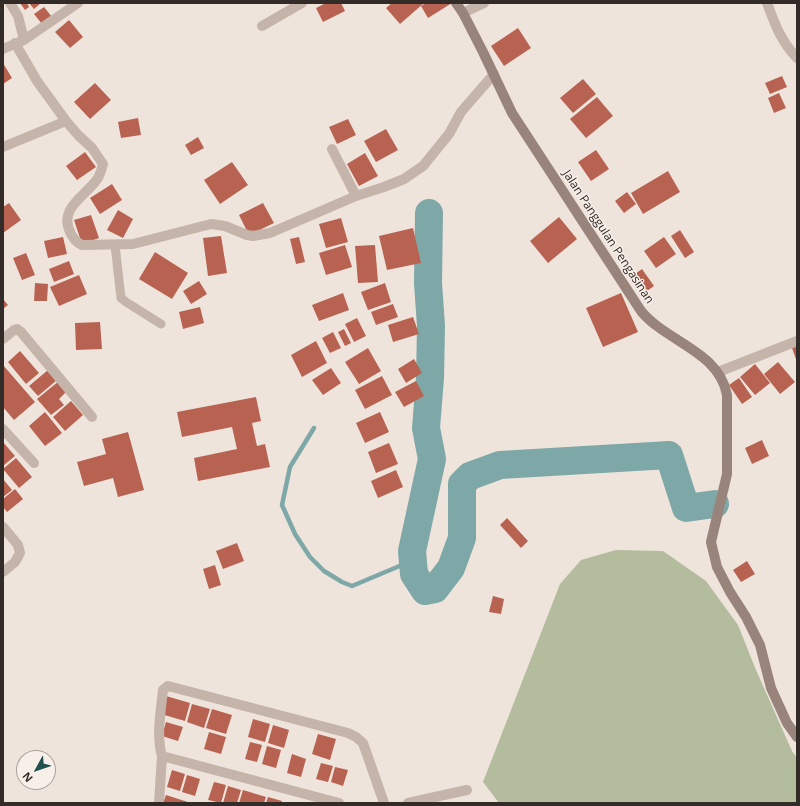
<!DOCTYPE html>
<html>
<head>
<meta charset="utf-8">
<style>
	body { margin:0 }
	#map { position:relative; width:800px; height:806px; overflow:hidden; background:#efe4dc; font-family:"Open Sans",sans-serif }
	canvas { display:block }
	.frame { position:absolute; inset:0; border:4px solid #332b28; pointer-events:none }
	.north { position:absolute; left:16px; top:750px; width:40px; height:40px; box-sizing:border-box; background:#f7efe8; border:1px solid #a9a19b; border-radius:50%; rotate:230deg; font-size:11px; font-weight:700; line-height:16px; text-align:center; color:#332b28 }
	.north::after { content:''; display:block; margin:auto; width:14px; height:18px; background:#225050; clip-path:polygon(50% 0,100% 100%,50% 72%,0 100%) }
</style>
</head>
<body>
<div id="map">
<canvas width="800" height="806"></canvas>
<div class="frame"></div>
<div class="north">N</div>
</div>
<script>
const context = document.querySelector('canvas').getContext('2d');
context.lineJoin = 'round';
function fill(path, color) { context.fillStyle = color; context.fill(path, 'evenodd'); }
function strokePath(path, color, width, dash) { context.strokeStyle = color; context.lineWidth = width; context.lineCap = dash ? 'butt' : 'round'; context.setLineDash(dash || []); context.stroke(path); }
function write(font, color, halo, rows, align = 'center') {
  context.font = font + ' "Open Sans",sans-serif'; context.lineWidth = 3; context.setLineDash([]); context.textBaseline = 'middle'; context.strokeStyle = halo; context.fillStyle = color; for (const [text, x, y, turn = 0] of rows) {
    context.save(); context.translate(x, y); context.rotate((+turn || 0) * Math.PI / 180); context.textAlign = isNaN(turn) ? turn : align; if (halo) context.strokeText(text, 0, 0); context.fillText(text, 0, 0); context.restore();
  }
}
const green = new Path2D(`
	M616,550L663,551L706,581L738,625L756,670L792,751L797,758V803H499L483,782L560,584L581,560Z`);
const stream = new Path2D(`
	M314,428L290,467L282,505L295,534L310,557L324,571L342,582L352,586L402,565L414,574`);
const river = new Path2D(`
	M429,213L428,283L431,326L430,378L426,428L432,459L412,551L414,574L425,591L435,589L451,568L462,538V484L470,476L500,465L669,455L686,508L715,504`);
const building = new Path2D(`
	M20,3H27L29,7L25,10Z
	M29,3H41L34,9Z
	M326,3H341L345,11L323,22L316,8Z
	M392,3H424L400,24L386,8Z
	M426,3H452L428,18L421,6Z
	M44,7L52,17L42,24L34,14Z
	M69,20L83,37L70,48L55,32Z
	M518,28L531,48L504,66L491,46Z
	M3,63L12,78L3,84Z
	M782,76L787,87L770,94L765,83Z
	M583,79L596,94L573,113L560,98Z
	M95,83L111,100L90,119L74,102Z
	M779,93L786,108L774,113L768,98Z
	M597,97L613,116L586,138L570,119Z
	M138,118L141,135L121,138L118,122Z
	M348,119L356,135L337,144L329,127Z
	M386,129L398,150L376,162L364,141Z
	M198,137L204,148L191,155L185,145Z
	M596,150L609,169L591,181L578,162Z
	M85,152L96,167L77,180L66,166Z
	M365,153L378,176L359,186L347,164Z
	M232,162L248,185L220,204L204,180Z
	M668,171L680,192L643,214L631,193Z
	M112,184L122,200L100,214L90,198Z
	M627,192L636,204L624,213L615,201Z
	M9,203L21,220L3,233V207Z
	M263,203L274,223L249,235L239,215Z
	M118,210L133,219L123,238L107,230Z
	M91,215L99,238L82,244L74,220Z
	M559,217L577,239L548,263L530,241Z
	M341,218L348,242L326,248L319,224Z
	M413,228L421,263L387,270L379,236Z
	M680,230L694,252L685,258L671,236Z
	M221,236L227,273L208,276L203,238Z
	M63,237L67,254L48,258L44,241Z
	M299,237L305,262L296,264L290,239Z
	M664,237L676,254L656,268L644,251Z
	M345,245L352,267L326,275L319,253Z
	M375,245L378,282L358,283L355,246Z
	M155,252L188,273L172,299L139,279Z
	M26,253L35,275L22,280L13,258Z
	M69,261L74,274L54,282L49,269Z
	M642,269L654,286L647,291L635,274Z
	M79,275L87,294L59,306L50,287Z
	M199,281L207,294L191,304L183,291Z
	M35,283L48,284L47,301H34Z
	M385,283L391,302L368,310L361,292Z
	M343,293L349,310L319,321L312,305Z
	M621,293L638,332L603,347L586,308Z
	M3,299L8,305L3,309Z
	M393,304L398,317L376,325L371,312Z
	M200,307L204,323L183,329L179,312Z
	M413,317L419,334L393,342L388,325Z
	M357,318L366,336L354,342L345,324Z
	M100,322L102,349L76,350L75,323Z
	M344,329L351,343L345,346L338,332Z
	M333,332L341,348L330,353L322,338Z
	M316,341L327,363L302,377L291,355Z
	M797,346V362L792,348Z
	M368,348L381,371L359,384L345,362Z
	M20,351L39,373L26,384L8,362Z
	M414,359L422,373L406,383L398,369Z
	M778,362L795,382L780,394L764,374Z
	M755,364L770,383L755,395L740,377Z
	M3,365L35,402L14,420L3,407Z
	M331,368L341,383L323,395L312,380Z
	M48,370L57,380L38,396L29,386Z
	M382,376L392,395L365,409L355,390Z
	M739,378L752,397L742,404L729,385Z
	M59,381L67,391L59,399L64,405L51,415L37,399Z
	M416,381L424,396L404,407L395,392Z
	M256,397L261,421L252,423L257,446L265,444L270,467L198,481L194,458L237,449L232,427L182,437L177,412Z
	M71,401L83,415L65,431L53,417Z
	M45,412L62,433L45,446L29,426Z
	M380,412L389,432L365,443L356,423Z
	M128,432L144,490L118,497L113,478L84,486L77,462L106,454L102,439Z
	M762,440L769,456L752,464L745,448Z
	M3,442L15,456L3,466Z
	M389,443L398,464L376,473L368,452Z
	M16,458L32,477L19,488L3,469Z
	M396,470L403,487L378,498L371,481Z
	M3,479L12,490L3,497Z
	M15,489L23,499L7,512L3,507V499Z
	M507,518L528,541L521,548L500,525Z
	M237,543L244,561L223,569L216,551Z
	M747,561L755,574L741,582L733,570Z
	M215,565L221,585L209,589L203,569Z
	M493,596L504,599L501,614L489,612Z
	M166,696L190,703L185,721L161,714Z
	M192,704L210,709L204,728L187,722Z
	M212,709L232,715L226,734L206,728Z
	M253,719L270,724L265,742L248,737Z
	M166,722L183,727L178,741L162,736Z
	M273,725L289,730L284,748L268,743Z
	M209,732L226,737L221,754L204,749Z
	M318,734L336,739L330,760L312,754Z
	M250,742L262,745L257,762L245,759Z
	M267,746L281,750L276,768L262,764Z
	M292,754L306,759L301,777L287,773Z
	M321,763L333,766L328,782L316,779Z
	M335,767L348,770L343,786L331,782Z
	M172,770L185,774L180,791L167,787Z
	M187,775L200,779L195,796L182,792Z
	M214,782L226,785L221,803L208,800Z
	M228,786L241,790L237,803H223Z
	M243,790L266,797L264,803H239Z
	M166,795L191,803H163Z
	M268,797L282,801L281,803H266Z`);
const lane = new Path2D(`
	M115,245L121,298L126,302L161,324`);
const street = new Path2D(`
	M10,3L18,16L24,40
	M767,3C775,25 781,41 797,58
	M463,13L484,3
	M262,26L302,3
	M15,43L37,81L66,121L78,135L92,148L103,164C101,171 100,177 95,182C82,198 58,210 71,234C74,239 76,242 82,245L133,244L211,224L225,226L247,235L253,236L270,233L356,196L384,187L404,179L423,166L449,134L461,112L494,74
	M3,49L24,40L78,3
	M3,147L66,121
	M332,149L356,196
	M3,339L14,330L17,329L21,332L92,417
	M718,372L797,341
	M3,429L34,463
	M3,527L18,545L20,553L15,562L3,572
	M162,756L339,803
	M159,803L162,756C156,737 161,709 163,690L168,686L348,733L356,737L363,743L384,803
	M408,803L467,790`);
const secondary = new Path2D(`
	M456,3L463,13L483,52L512,113L641,311C666,342 719,351 727,395V474L711,542L717,567L730,592L746,617L760,645L771,688L787,723L797,737`);
const streetNames = [
	["Jalan Panggulan Pengasinan",608,237,57]
];
fill(green, '#b4bc9e');
strokePath(stream, '#7ea8a7', 4.5);
strokePath(river, '#7ea8a7', 28);
fill(building, '#b86251');
strokePath(lane, '#c5b4a9', 9);
strokePath(street, '#c5b4a9', 10);
strokePath(secondary, '#99847b', 10);
write('12px', '#332b28', '#f7efe8', streetNames);
</script>
</body>
</html>
